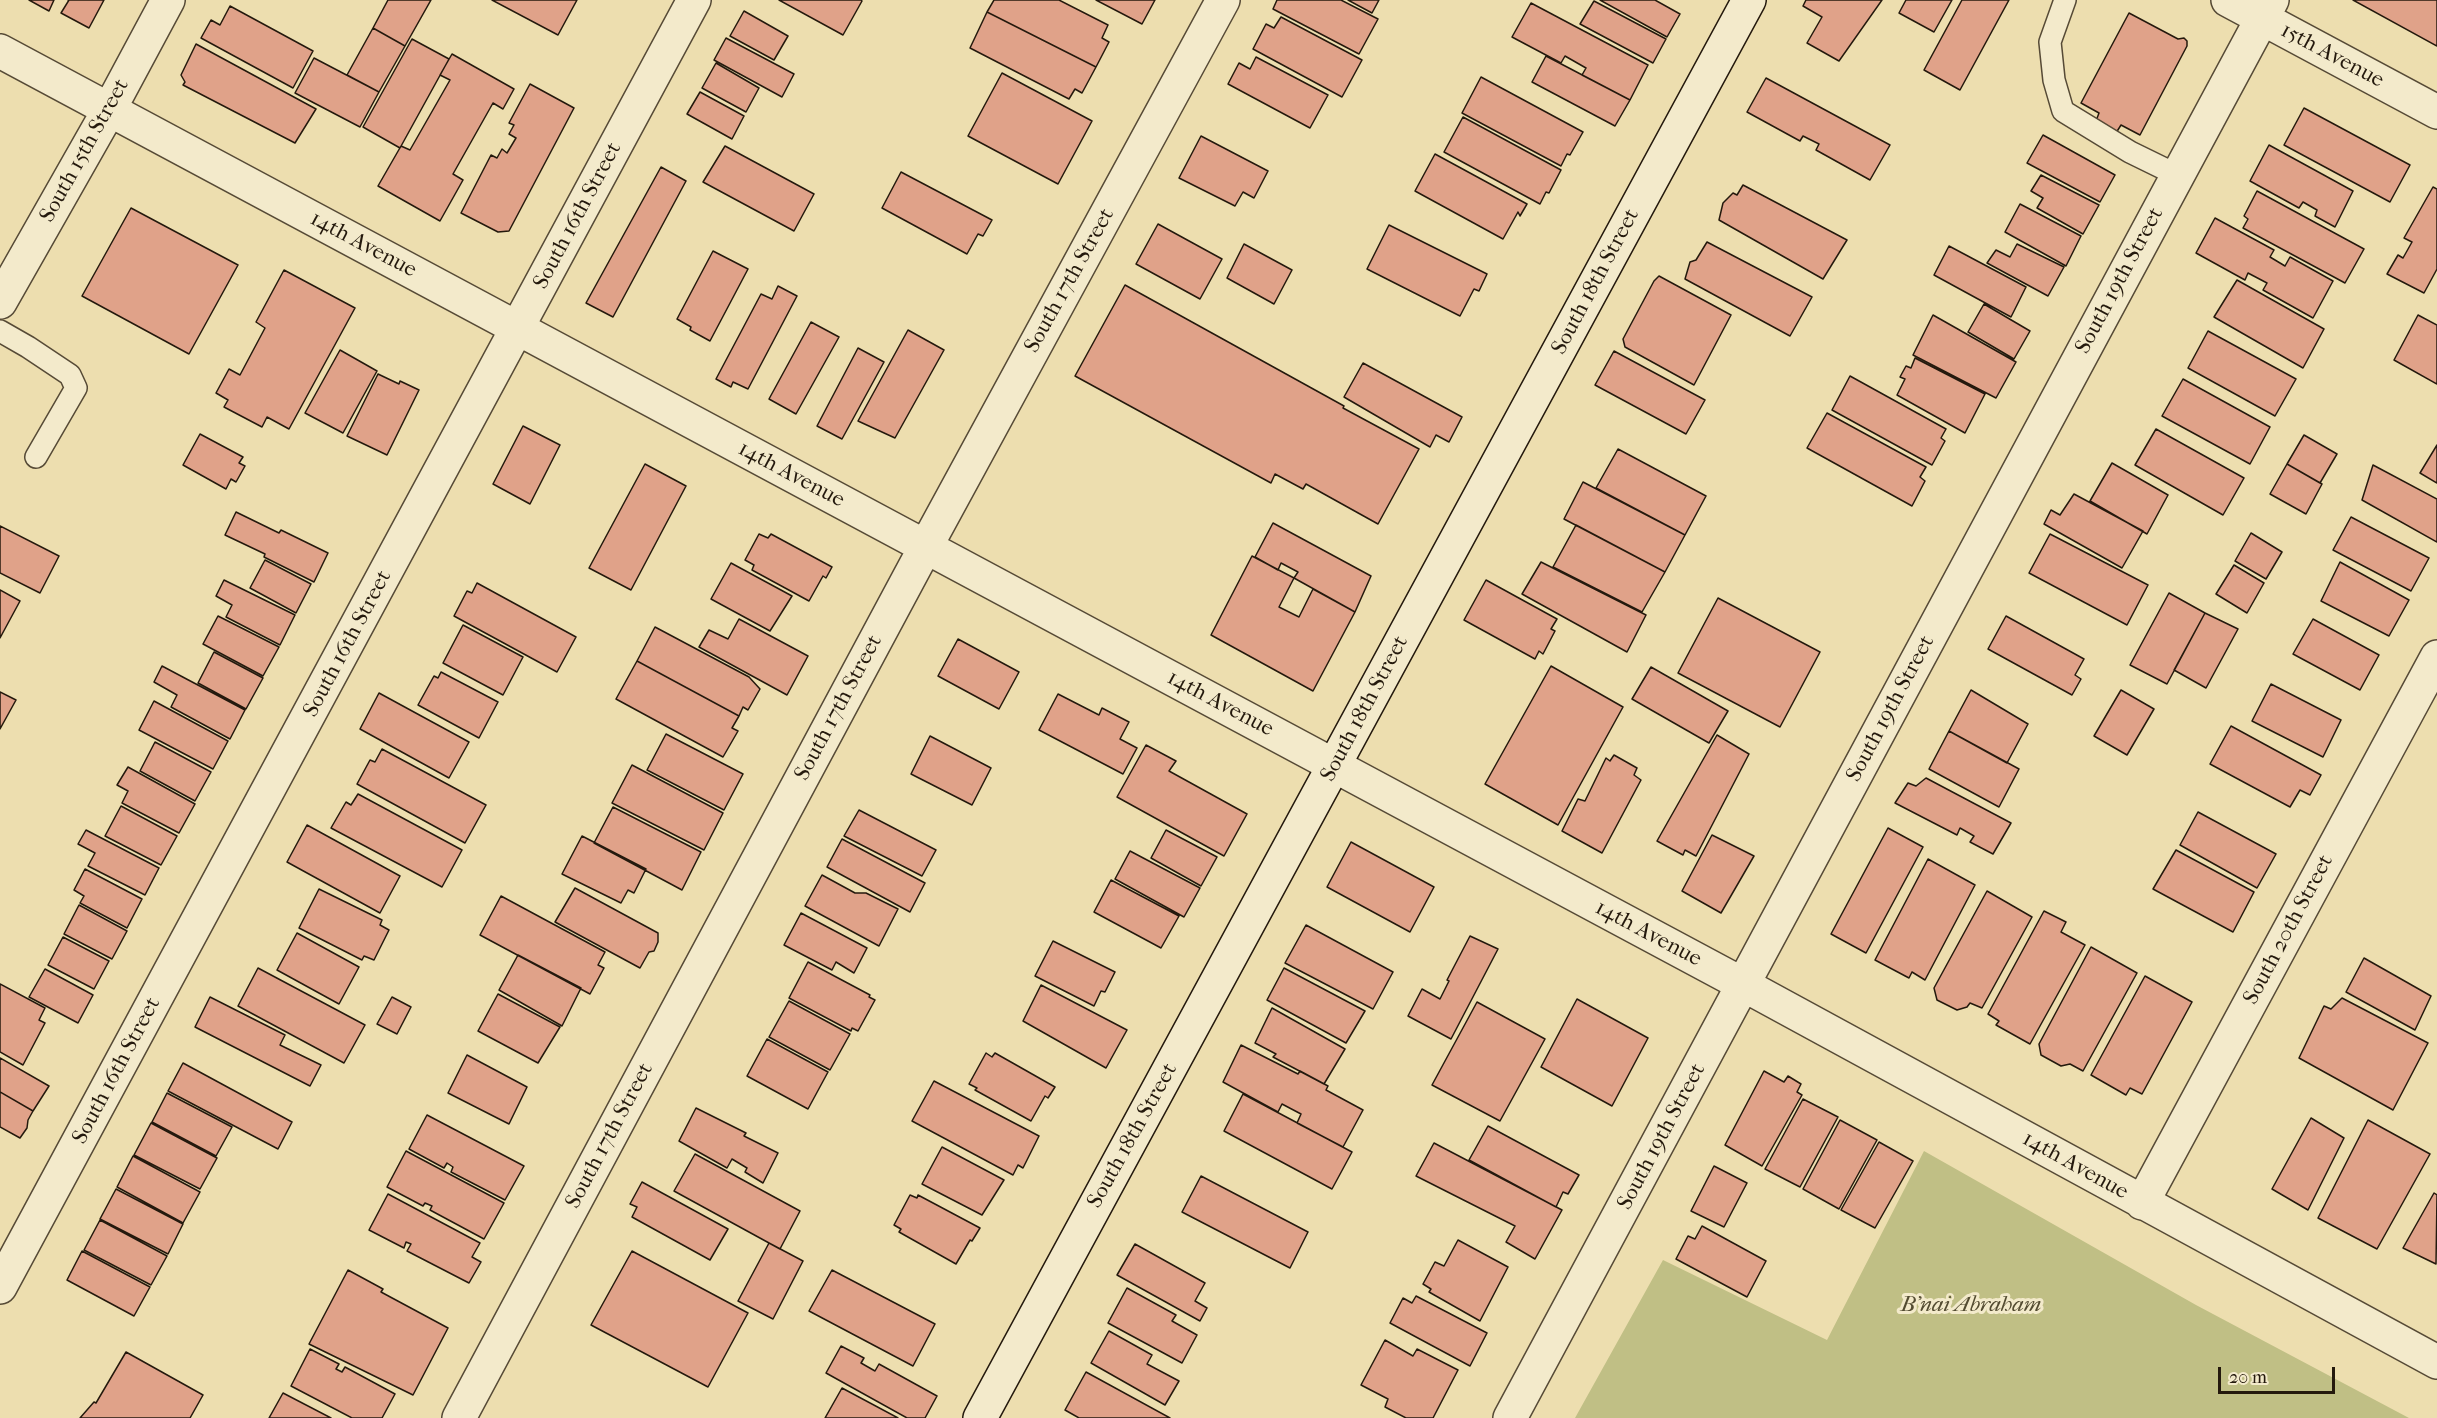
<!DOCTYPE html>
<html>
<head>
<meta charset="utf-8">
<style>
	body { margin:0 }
	#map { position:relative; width:2437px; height:1418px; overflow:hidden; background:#eddeaf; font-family:"IM FELL French Canon",serif }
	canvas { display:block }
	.scale { position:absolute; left:2218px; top:1367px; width:117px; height:27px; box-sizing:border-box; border:3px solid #24190d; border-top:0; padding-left:8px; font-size:18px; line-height:21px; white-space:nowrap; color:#24190d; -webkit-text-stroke:4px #f3eacb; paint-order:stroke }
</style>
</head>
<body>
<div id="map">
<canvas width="2437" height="1418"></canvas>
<div class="scale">20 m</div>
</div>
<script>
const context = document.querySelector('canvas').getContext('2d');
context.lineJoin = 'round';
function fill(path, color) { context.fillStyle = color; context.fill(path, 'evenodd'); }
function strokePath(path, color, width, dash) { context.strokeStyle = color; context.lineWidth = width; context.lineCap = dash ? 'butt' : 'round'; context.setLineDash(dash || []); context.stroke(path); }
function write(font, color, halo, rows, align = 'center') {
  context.font = font + ' "IM FELL French Canon",serif'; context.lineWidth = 6; context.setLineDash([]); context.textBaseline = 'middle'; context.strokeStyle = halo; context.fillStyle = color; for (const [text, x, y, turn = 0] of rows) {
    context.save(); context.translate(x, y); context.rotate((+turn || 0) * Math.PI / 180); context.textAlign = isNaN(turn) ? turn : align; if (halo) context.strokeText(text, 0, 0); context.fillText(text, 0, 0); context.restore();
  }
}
const green = new Path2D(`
	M1924,1151L2196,1305L2409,1418H1575L1663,1260L1827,1340Z`);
const building = new Path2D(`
	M29,0H54L49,11Z
	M69,0H68H104L89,28L61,13Z
	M388,0H431L405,46L373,28Z
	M492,0H577L558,35Z
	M779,0H861L862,1L843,35Z
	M994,0H1059L1108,25L1102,38L1109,42L1096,67L987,12Z
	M1096,0H1155L1142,24Z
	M1277,0H1341L1378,19L1359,54L1273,9Z
	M1348,0H1379L1372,13Z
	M1600,0H1655L1680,14L1667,37Z
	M1806,0H1882L1839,61L1807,43L1822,17L1803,6Z
	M1906,0H1952L1934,32L1899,13Z
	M1962,0H2009L1960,90L1924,70Z
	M2353,0H2437V46Z
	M1594,1L1666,39L1653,63L1580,24Z
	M1531,3L1648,65L1630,100L1582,75L1586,68L1565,56L1561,63L1512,37Z
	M230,6L313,51L293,88L201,38L211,20L220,25Z
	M744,11L788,36L774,60L730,36Z
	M987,12L1096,67L1082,93L1075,89L1069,99L970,48Z
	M2129,13L2178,39L2184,38L2187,41V46L2140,135L2121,125L2116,133L2096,121L2099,113L2081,103Z
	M1281,17L1362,60L1342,97L1253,49L1266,24L1274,28Z
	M373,28L405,46L379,92L347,75Z
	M726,38L794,74L782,97L714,60Z
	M412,39L449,59L400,148L363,127Z
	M196,44L316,109L295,143L183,85L185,82L181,75Z
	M452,54L514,89L503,109L493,103L453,174L463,180L440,221L378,186L401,146L410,150L450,80L440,75Z
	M1546,56L1630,100L1615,126L1532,82Z
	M1256,57L1328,95L1310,128L1228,84L1239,63L1250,69Z
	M314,58L379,92L360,127L295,93Z
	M716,63L759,88L746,112L702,88Z
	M1002,73L1092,121L1058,184L968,136Z
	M1481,77L1583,132L1570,155L1567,154L1561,166L1462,113Z
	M1766,78L1890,145L1870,180L1816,150L1819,144L1803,136L1800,141L1747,112Z
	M530,84L574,108L509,231L498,232L461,213L491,155L497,158L502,149L507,153L516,138L509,134L514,125L509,123Z
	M700,92L744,116L732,139L687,114Z
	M2304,108L2410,165L2390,202L2284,145Z
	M1463,117L1561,170L1549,193L1546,192L1540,204L1444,152Z
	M2043,135L2115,175L2100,202L2027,163Z
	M1201,136L1268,171L1254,198L1243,192L1235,206L1179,178Z
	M2269,145L2353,191L2335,227L2315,216L2317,210L2303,202L2299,208L2250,181Z
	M725,146L814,194L794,231L703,182Z
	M1435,154L1527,204L1520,216L1518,212L1503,239L1415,191Z
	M661,167L686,181L613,317L586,303Z
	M901,172L992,220L983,236L978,234L967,254L882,208Z
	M2041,175L2099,205L2083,234L2037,208L2043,198L2031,191Z
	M1743,185L1847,240L1823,279L1719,220L1723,203L1733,193L1737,195Z
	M2433,187L2437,189V269L2424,293L2387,274L2398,255L2403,258L2412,242L2404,238Z
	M2257,191L2364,249L2345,283L2243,228L2248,219L2244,216Z
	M2020,204L2081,236L2066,266L2005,232Z
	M131,208L238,265L189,354L82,296Z
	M2215,218L2274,250L2270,257L2285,266L2290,257L2333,281L2313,318L2263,290L2267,283L2248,273L2245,280L2196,253Z
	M1158,224L1222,259L1200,299L1136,264Z
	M1389,225L1487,274L1479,291L1474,289L1460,316L1367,269Z
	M1707,242L1812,297L1790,336L1685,279L1690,262L1696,260Z
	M1244,244L1292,270L1274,304L1227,278Z
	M2017,244L2064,267L2048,296L1987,263L1996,250L2010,257Z
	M1949,246L2026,287L2011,317L1934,275Z
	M713,251L748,269L710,341L690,330L691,327L677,319Z
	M284,270L355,308L289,429L267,417L262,427L224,407L228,400L216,393L229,369L240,375L265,328L256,322Z
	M1659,276L1731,315L1694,385L1625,347L1623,339L1654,281Z
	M2237,280L2324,329L2303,368L2214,317Z
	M1125,285L1344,406L1343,408L1419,449L1378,524L1306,484L1303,489L1275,474L1271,483L1075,376Z
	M778,286L797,296L748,389L733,382L731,387L716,379L761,294L772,299Z
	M1984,304L2030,331L2014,359L1968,332Z
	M1933,315L2016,362L1996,398L1913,355Z
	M2418,315L2437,325V384L2394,360Z
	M811,322L839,337L796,414L769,399Z
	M908,330L944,350L895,438L858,421Z
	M2208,331L2296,379L2275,416L2188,368Z
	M858,348L884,362L842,439L817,426Z
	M340,350L377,371L343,433L305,413Z
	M1614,351L1705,400L1686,434L1595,385Z
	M1915,358L1985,394L1965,433L1897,395L1905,379L1900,377L1906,366L1911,368Z
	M1363,363L1462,417L1449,442L1436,435L1430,447L1344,397Z
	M378,374L399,384L400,381L419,390L387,455L347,436Z
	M1850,376L1946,429L1941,438L1945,441L1932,465L1832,410Z
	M2183,379L2270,427L2250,464L2162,416Z
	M1827,413L1926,467L1920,477L1925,481L1912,506L1807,448Z
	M523,426L560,445L530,504L493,484Z
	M2156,429L2244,478L2223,515L2135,465Z
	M200,434L243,457L239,463L245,466L236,482L231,479L226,489L183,465Z
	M2304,435L2337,454L2320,483L2287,464Z
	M2437,445V483L2420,473Z
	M1618,449L1706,496L1685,535L1596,488Z
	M2112,463L2168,495L2147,534L2090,501Z
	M645,464L686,486L631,590L589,568Z
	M2287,464L2322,484L2306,514L2270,494Z
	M2373,465L2437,499V542L2362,500Z
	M1583,482L1685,535L1665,572L1564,519Z
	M2074,494L2143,531L2122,568L2044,524L2051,510L2060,515Z
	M236,512L279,533L281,530L328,553L314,582L264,557L265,554L225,535Z
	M2351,517L2429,558L2411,591L2333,550Z
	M1273,523L1371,576L1355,612L1294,578L1298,572L1281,563L1278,570L1255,557Z
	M1576,525L1665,572L1642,612L1553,567Z
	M0,526L59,556L40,593L0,573Z
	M2251,533L2282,552L2266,579L2235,561Z
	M759,534L768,538L771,534L832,567L826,578L823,576L809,601L752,570L754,565L745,560Z
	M2050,534L2148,585L2127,625L2029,573Z
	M1252,556L1294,578L1279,607L1299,617L1313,589L1355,612L1313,691L1211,635Z
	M265,560L311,584L296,613L250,588Z
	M1541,562L1646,615L1627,652L1522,594Z
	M2340,562L2409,600L2389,636L2321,601Z
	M731,563L792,596L770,631L711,599Z
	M2234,565L2264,583L2247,613L2216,594Z
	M224,580L295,615L280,645L226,617L232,605L216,596Z
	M1486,580L1557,619L1551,629L1555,631L1543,654L1539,651L1535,659L1464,620Z
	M477,583L576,637L557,672L454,616L467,591L472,593Z
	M0,590L20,601L0,638Z
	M2169,593L2205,613L2167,684L2130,665Z
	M1718,598L1820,652L1780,727L1678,673Z
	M2205,613L2238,629L2206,688L2174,670Z
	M218,616L279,647L263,676L203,644Z
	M2006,616L2084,659L2075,675L2081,679L2072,695L1988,649Z
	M739,619L808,656L787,695L699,647L709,630L728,639Z
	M2313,619L2379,655L2360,690L2293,654Z
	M463,625L523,657L503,695L443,663Z
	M655,627L749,677L760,689L748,710L743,707L739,716L637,661Z
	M958,639L1019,672L999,709L938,676Z
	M214,652L263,678L246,709L198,683Z
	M637,661L739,716L732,728L738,731L723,757L616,699Z
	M162,666L245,710L230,739L171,707L177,695L154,682Z
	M1551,666L1623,707L1558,825L1485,784Z
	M1651,667L1728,711L1709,743L1632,699Z
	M441,672L498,702L479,738L418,705L434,676L438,678Z
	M2271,684L2341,720L2323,757L2252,721Z
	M1971,690L2028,724L2007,763L1949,731Z
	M2121,690L2154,709L2127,755L2094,736Z
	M0,692L16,700L0,729Z
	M379,693L469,742L449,778L360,729Z
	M1058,694L1099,715L1102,708L1129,722L1120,739L1137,748L1123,774L1039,730Z
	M154,701L228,741L213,769L139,730Z
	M2231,726L2321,775L2310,795L2300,790L2290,807L2210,764Z
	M1949,731L2019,769L1999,807L1929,769Z
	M666,734L743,774L724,810L647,770Z
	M1717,735L1749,754L1696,856L1685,850L1683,855L1657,841Z
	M930,736L991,768L972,805L911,774Z
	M155,742L211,772L195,801L140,771Z
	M1146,745L1176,761L1169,771L1247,814L1224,856L1117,797Z
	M382,749L486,805L465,843L357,784L370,760L375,762Z
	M1614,755L1637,768L1634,775L1641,780L1602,853L1562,831L1578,799L1585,801L1606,758L1610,761Z
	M632,765L723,813L704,850L612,803Z
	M128,767L195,804L179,833L122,803L128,791L117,785Z
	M1926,778L2011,823L1993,854L1970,842L1974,836L1960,828L1957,835L1895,803L1908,783L1916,786Z
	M358,794L462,850L442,887L331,828L346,802L351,805Z
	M121,806L177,836L161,865L105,836Z
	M613,807L701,852L682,890L594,843Z
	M859,810L936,850L922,876L844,836Z
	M2198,812L2276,854L2257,888L2180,845Z
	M307,825L400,876L380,913L287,862Z
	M1888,828L1923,847L1866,953L1831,934Z
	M86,830L159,868L145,895L88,866L95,853L78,844Z
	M1166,830L1217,857L1201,886L1151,858Z
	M1712,835L1754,856L1721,913L1682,891Z
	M582,836L646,869L634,893L628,890L621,903L562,874Z
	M842,839L925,883L910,912L827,867Z
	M1351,842L1434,887L1410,932L1327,887Z
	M2176,850L2254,892L2233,932L2153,889Z
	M1130,851L1200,888L1184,917L1115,879Z
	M1928,859L1975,885L1925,980L1912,972L1909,978L1875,960Z
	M85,869L142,899L127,928L80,903L84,896L74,890Z
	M822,875L855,893H866L898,909L879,946L805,906Z
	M1111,880L1179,916L1161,948L1094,912Z
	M575,888L658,933V942L654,951L649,952L640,968L555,922Z
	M319,889L382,920L380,925L389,930L374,960L364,956L362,960L299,928Z
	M1987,891L2032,917L1982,1008L1970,1003L1967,1007L1957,1010L1937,1000L1934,988Z
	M501,896L605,952L598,965L604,968L590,994L480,935Z
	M79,905L127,931L112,959L64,934Z
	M2044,911L2066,922L2061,932L2085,945L2030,1044L1996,1025L1999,1021L1988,1014Z
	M801,913L867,948L854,973L836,962L832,970L784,945Z
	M1306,925L1393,972L1373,1009L1285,963Z
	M297,933L359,967L339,1004L277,970Z
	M1470,936L1498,949L1451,1039L1408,1016L1422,989L1440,999L1449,981L1447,980Z
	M63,937L109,961L94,989L48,965Z
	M1053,941L1115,972L1105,992L1101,991L1094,1006L1035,976Z
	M2091,947L2137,973L2083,1071L2070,1064L2061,1066L2041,1055L2039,1044Z
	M518,955L581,988L562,1026L499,990Z
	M2364,958L2431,996L2415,1030L2346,992Z
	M808,962L870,995L869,997L875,1000L858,1031L852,1028L851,1031L789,998Z
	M258,968L365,1025L344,1063L238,1006Z
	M1284,968L1365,1011L1346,1043L1267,1000Z
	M45,969L93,995L78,1023L29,997Z
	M2145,976L2192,1002L2142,1094L2130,1088L2126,1095L2091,1075Z
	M0,984L45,1008L39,1020L45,1023L23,1065L0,1052Z
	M1041,985L1127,1030L1106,1068L1023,1021Z
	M498,994L560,1027L538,1063L478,1031Z
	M210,997L285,1035L280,1045L321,1065L310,1086L195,1027Z
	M392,997L411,1007L397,1034L377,1024Z
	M2342,998L2428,1043L2393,1110L2299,1058L2324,1006L2331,1009Z
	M1577,999L1648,1038L1612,1106L1541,1067Z
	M789,1001L850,1034L830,1070L769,1037Z
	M1477,1002L1545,1039L1500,1121L1432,1085Z
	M1272,1008L1345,1049L1324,1084L1273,1057L1276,1054L1255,1043Z
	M767,1039L828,1072L808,1109L747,1076Z
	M1241,1045L1298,1074L1300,1071L1328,1086L1326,1090L1363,1110L1343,1147L1297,1123L1301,1114L1282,1104L1278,1112L1223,1082Z
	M986,1053L992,1057L995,1053L1055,1087L1048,1098L1045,1096L1031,1121L975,1090L977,1088L969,1084Z
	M467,1055L527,1087L509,1124L448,1093Z
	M0,1058L49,1086L33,1111L0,1092Z
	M183,1063L292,1122L278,1149L168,1091Z
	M1764,1071L1784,1082L1788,1076L1801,1084L1797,1092L1802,1095L1762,1166L1725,1145Z
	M934,1081L1039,1136L1023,1168L1018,1165L1013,1175L912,1121Z
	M0,1092L33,1111L28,1120L27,1128L20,1138L0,1127Z
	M167,1093L232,1127L216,1156L152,1122Z
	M1243,1094L1352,1152L1332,1189L1224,1131Z
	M1803,1099L1838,1117L1800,1187L1765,1169Z
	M696,1108L746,1133L744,1136L778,1153L763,1183L745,1172L747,1168L732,1159L727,1168L679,1141Z
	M427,1115L524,1166L505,1200L451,1172L453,1167L447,1163L444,1168L409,1149Z
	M2311,1118L2344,1138L2308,1210L2272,1189Z
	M1840,1120L1877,1140L1839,1209L1803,1189Z
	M2368,1120L2430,1154L2377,1249L2318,1218Z
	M151,1123L217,1158L200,1189L134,1155Z
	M1488,1126L1579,1175L1568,1194L1563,1192L1556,1207L1469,1160Z
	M1879,1142L1913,1161L1875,1228L1841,1210Z
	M1434,1143L1562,1210L1535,1259L1506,1242L1515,1226L1416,1176Z
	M942,1147L1004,1180L982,1215L922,1184Z
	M406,1151L504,1203L484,1239L430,1210L432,1206L425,1203L423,1206L387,1187Z
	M695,1154L800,1211L780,1249L674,1191Z
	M133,1156L200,1192L183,1223L117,1187Z
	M1714,1166L1747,1183L1724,1227L1691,1211Z
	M1201,1176L1308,1232L1290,1268L1182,1212Z
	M642,1182L728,1229L710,1260L632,1217L637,1207L630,1204Z
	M116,1189L183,1224L168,1254L100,1219Z
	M2434,1193L2437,1195L2436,1264L2403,1248Z
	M388,1194L480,1243L472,1257L481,1262L469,1283L407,1251L411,1244L406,1242L404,1248L369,1230Z
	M910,1195L917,1198L918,1195L980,1228L972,1241L970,1240L956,1264L899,1232L901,1229L894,1225Z
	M100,1220L167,1256L151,1285L84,1250Z
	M1702,1226L1766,1261L1747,1297L1676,1259L1688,1236L1695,1239Z
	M1458,1240L1508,1267L1480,1321L1429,1292L1431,1289L1423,1284L1435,1262L1444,1266Z
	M769,1243L803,1261L773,1319L738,1301Z
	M1135,1244L1205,1283L1195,1301L1207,1308L1200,1321L1117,1275Z
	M82,1251L150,1287L134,1316L67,1280Z
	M632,1251L748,1313L708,1387L591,1325Z
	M348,1270L383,1289L381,1292L448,1328L413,1395L309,1344Z
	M832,1270L935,1324L913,1366L809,1311Z
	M1127,1288L1176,1315L1172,1321L1197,1335L1182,1363L1108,1323Z
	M1416,1296L1487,1333L1470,1366L1390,1323L1403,1298L1412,1303Z
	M1109,1331L1152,1355L1147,1364L1179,1381L1165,1405L1091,1363Z
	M1385,1340L1413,1356L1417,1349L1458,1370L1433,1418H1406L1385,1407L1388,1399L1361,1385Z
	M841,1346L864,1358L861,1363L875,1371L879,1364L937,1396L925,1418H907L826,1373Z
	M310,1349L339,1364L336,1369L342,1372L345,1367L395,1394L382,1418H352L291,1386Z
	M126,1352L203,1395L190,1418H80L94,1402L96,1403Z
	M1086,1372L1170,1418H1079L1065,1410Z
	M842,1388L898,1418H825Z
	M283,1393L331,1418H269Z`);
const lane = new Path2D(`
	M2065,0L2050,42L2054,80L2063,111L2130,152L2177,175
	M0,331L28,347L70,375L76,388L36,457`);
const street = new Path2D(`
	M2228,0L2437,112
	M0,51L1744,985L2437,1362
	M0,302L109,110L168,0
	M2142,1203L2437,657
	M0,1287L694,0
	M459,1418L925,548L1223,0
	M1510,1418L2272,0`);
const secondary = new Path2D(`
	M980,1418L1749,0`);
const streetNames = [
	["15th Avenue",2332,56,28],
	["South 15th Street",85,151,-61],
	["South 16th Street",578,216,-62],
	["14th Avenue",363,245,28],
	["South 17th Street",1070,281,-61],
	["South 19th Street",2120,281,-62],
	["South 18th Street",1596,282,-62],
	["14th Avenue",791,475,28],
	["South 16th Street",348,644,-62],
	["14th Avenue",1220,704,28],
	["South 17th Street",839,708,-62],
	["South 18th Street",1365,709,-62],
	["South 19th Street",1891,709,-62],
	["South 20th Street",2289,930,-62],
	["14th Avenue",1648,934,28],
	["South 16th Street",117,1071,-62],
	["South 17th Street",610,1136,-62],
	["South 18th Street",1133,1136,-61],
	["South 19th Street",1662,1137,-62],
	["14th Avenue",2075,1166,29]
];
const parkNames = [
	["B'nai Abraham",1971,1306]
];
fill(green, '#c0bf85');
fill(building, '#e0a289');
strokePath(building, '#24190d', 1.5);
strokePath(lane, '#564a36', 24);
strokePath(street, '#564a36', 36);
strokePath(secondary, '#24190d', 36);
strokePath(lane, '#f3eacb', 21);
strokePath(street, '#f3eacb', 33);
strokePath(secondary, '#f3eacb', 33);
write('22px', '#24190d', '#f3eacb', streetNames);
write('italic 22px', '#534b31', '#f3eacb', parkNames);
</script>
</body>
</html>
